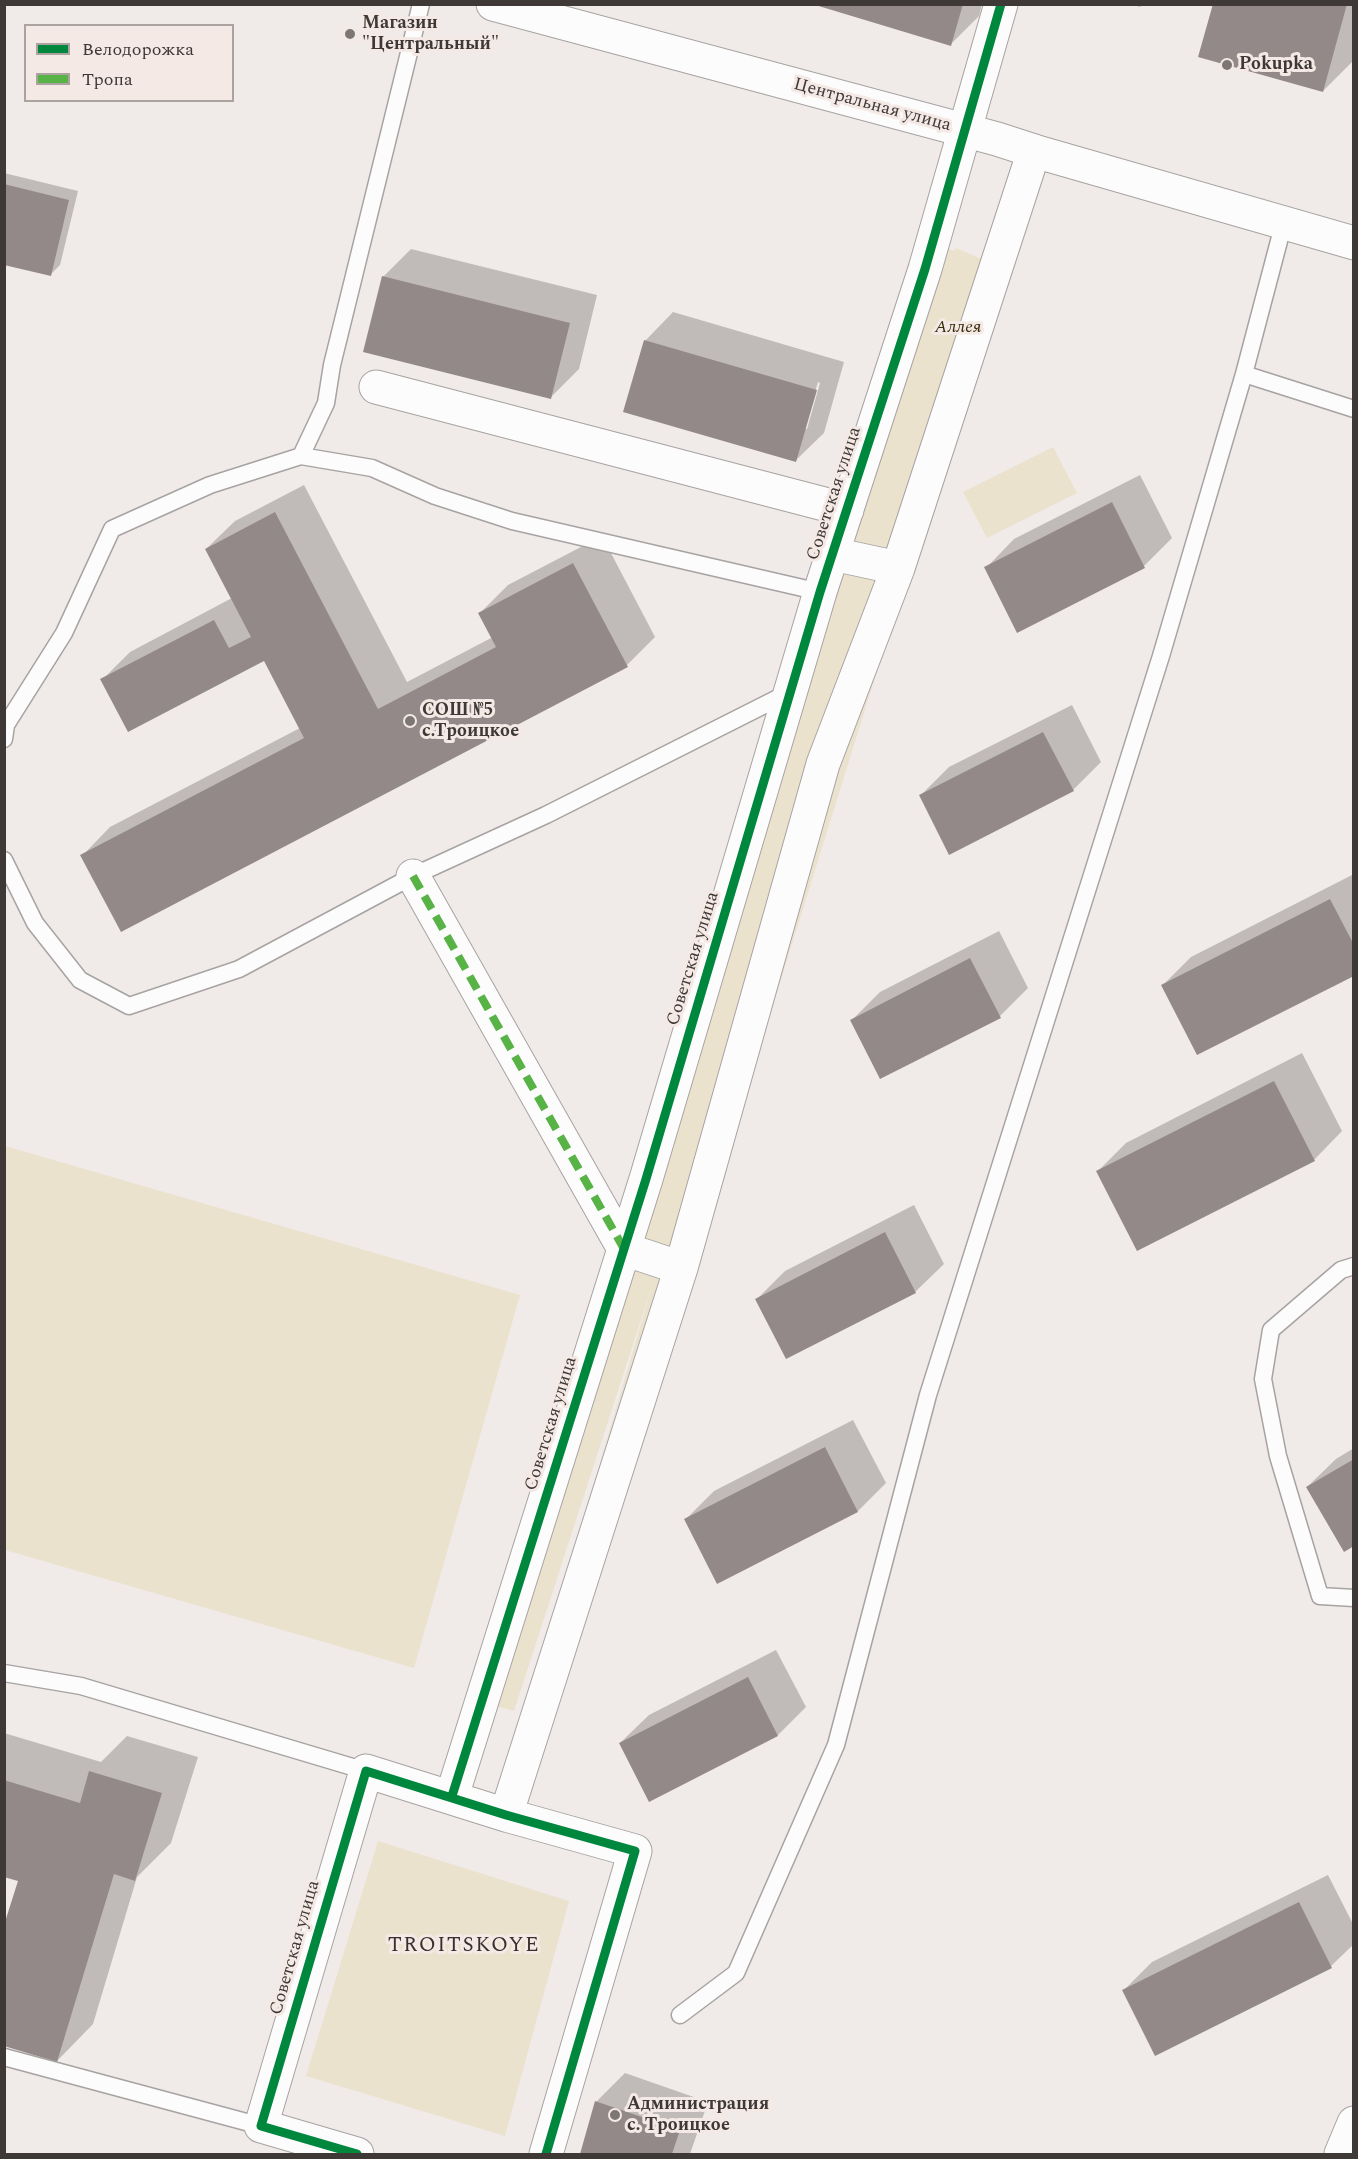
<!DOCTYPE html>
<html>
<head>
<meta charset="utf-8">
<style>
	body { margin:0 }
	#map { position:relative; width:1358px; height:2159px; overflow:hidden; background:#f0eae8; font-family:Spectral,serif }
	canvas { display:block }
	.frame { position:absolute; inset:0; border:6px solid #3e3937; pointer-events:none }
	.legend { position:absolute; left:24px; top:24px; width:210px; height:78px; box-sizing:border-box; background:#f4e9e4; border:2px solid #aba39f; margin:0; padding:8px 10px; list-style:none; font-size:18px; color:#3e3937 }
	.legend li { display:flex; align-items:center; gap:12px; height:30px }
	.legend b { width:30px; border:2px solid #aba39f }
</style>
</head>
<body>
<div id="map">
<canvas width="1358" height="2159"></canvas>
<div class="frame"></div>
<ul class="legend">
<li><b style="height:8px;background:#00873e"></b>Велодорожка</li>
<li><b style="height:8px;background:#57b346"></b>Тропа</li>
</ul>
</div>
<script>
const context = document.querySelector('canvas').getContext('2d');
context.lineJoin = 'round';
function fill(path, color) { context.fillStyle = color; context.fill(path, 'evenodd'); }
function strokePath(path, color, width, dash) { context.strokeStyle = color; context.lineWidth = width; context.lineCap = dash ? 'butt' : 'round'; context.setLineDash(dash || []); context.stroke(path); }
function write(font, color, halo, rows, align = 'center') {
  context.font = font + ' Spectral,serif'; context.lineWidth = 6; context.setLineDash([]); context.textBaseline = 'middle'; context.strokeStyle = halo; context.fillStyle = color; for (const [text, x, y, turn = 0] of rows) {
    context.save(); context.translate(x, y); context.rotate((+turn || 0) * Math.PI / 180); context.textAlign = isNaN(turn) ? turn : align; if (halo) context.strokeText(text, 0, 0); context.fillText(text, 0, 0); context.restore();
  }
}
const green = new Path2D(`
	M940,245L954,251L956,248L986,261L981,337L529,1789L506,1785L652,1286L514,1711L488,1704L848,550Z
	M1053,447L1077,493L987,538L963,492Z
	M5,1146L520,1295L414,1668L5,1550Z
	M378,1841L569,1901L505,2136L306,2076Z`);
const shadow = new Path2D(`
	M815,4H982L979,16L951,44Z
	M1130,4H1143L1140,7Z
	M1214,4H1354V60L1323,91Z
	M4,173L78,191L60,265L50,275L4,263Z
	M411,249L597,295L579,369L551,397L383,277Z
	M673,312L844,362L824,433L795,461L645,341ZM818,382L820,383L807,429H804Z
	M1140,475L1172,538L1144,566L986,568L1014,539Z
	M304,485L407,682L493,637L480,613L508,585L602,536L655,637L627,665L82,856L110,827L300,728L264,659L102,680L130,652L232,598L206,549L235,521Z
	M1072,705L1101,762L1073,790L920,796L949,767Z
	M1354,874V974L1163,985L1191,957Z
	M999,931L1028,988L1000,1016L852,1020L880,992Z
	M1302,1053L1342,1131L1314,1160L1098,1171L1126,1143Z
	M914,1205L944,1264L915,1292L757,1299L785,1271Z
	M853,1420L886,1483L858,1511L718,1582L686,1519L714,1491Z
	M1354,1448V1544L1307,1487L1336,1459Z
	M776,1650L806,1707L778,1735L620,1743L649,1715Z
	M4,1733L101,1762L127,1736L198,1757L171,1843L137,1877L93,2024L57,2061L20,1880L4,1875Z
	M1328,1875L1354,1926V1944L1331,1966L1156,2054L1124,1990L1152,1962Z
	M625,2073L708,2102L690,2154H582L597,2101Z`);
const building = new Path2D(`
	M812,4H963L951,46Z
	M1213,4H1347L1323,92L1198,57Z
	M4,184L69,200L51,276L4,265Z
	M382,276L570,323L551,399L363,352Z
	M644,340L817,390L796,462L623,412Z
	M1112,502L1145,568L1017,633L984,567Z
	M275,512L378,709L496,647L478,613L573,563L628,667L121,932L80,855L304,738L264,661L128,732L100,679L214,620L229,648L251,637L205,549Z
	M1043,732L1074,791L949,855L919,795Z
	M1330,899L1354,945V976L1197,1055L1161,985Z
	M970,958L1001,1018L880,1079L850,1020Z
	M1274,1081L1315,1161L1137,1251L1096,1171Z
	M885,1232L916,1293L786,1359L755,1299Z
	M825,1447L858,1512L717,1584L684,1519Z
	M1354,1459V1546L1344,1552L1306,1487Z
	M748,1677L778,1736L649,1802L619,1743Z
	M89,1771L162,1793L135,1881L114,1874L57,2062L4,2046V1925L18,1881L4,1877V1780L80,1803Z
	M1299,1902L1332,1968L1155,2056L1122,1990Z
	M595,2101L680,2130L672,2154H580Z`);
const lane = new Path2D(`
	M421,4L332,365L326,403L301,456L372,468L435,496L512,521L820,592
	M1244,374L1354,409
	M4,739L6,725L64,633L112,529L210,485L301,456
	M4,860L35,923L80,980L129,1006L239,969L413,876L546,815L790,692
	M1354,1266L1341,1270L1271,1330L1263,1379L1278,1456L1320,1596L1354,1598
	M4,1673L81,1686L366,1771
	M680,2015L736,1973L836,1745L928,1395L1161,656L1244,374L1284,222
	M4,2057L261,2126`);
const street = new Path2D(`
	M376,387L847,510
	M833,554L898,568
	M413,876L624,1249L681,1268
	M452,1796L646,1179L820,592L925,269L1001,4
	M506,1815L681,1268L823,764L898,568L1034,151
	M357,2154L261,2126L366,1771L506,1815L635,1851L546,2154
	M1341,2154L1354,2123`);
const highway = new Path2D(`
	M493,4L997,139L1034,151L1354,243`);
const quiet = new Path2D(`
	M413,876L624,1249`);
const cycleway = new Path2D(`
	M452,1796L646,1179L820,592L925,269L1001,4
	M357,2154L261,2126L366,1771L506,1815L635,1851L546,2154`);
const markers = [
	[350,34,6,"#7c7775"],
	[1227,65,6,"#7c7775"],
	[410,721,6,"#7c7775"],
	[615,2115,6,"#7c7775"]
];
const poiNames = [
	["Магазин",362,24],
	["\"Центральный\"",362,45],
	["Pokupka",1239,65],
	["СОШ №5",422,711],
	["с.Троицкое",422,732],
	["Администрация",627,2105],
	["с. Троицкое",627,2126]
];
const streetNames = [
	["Центральная улица",872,106,15],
	["Советская улица",835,494,-72],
	["Советская улица",694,959,-73],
	["Советская улица",552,1424,-73],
	["Советская улица",296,1948,-74]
];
const parkNames = [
	["Аллея",958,328]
];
const quarterNames = [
	["TROITSKOYE",464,1947]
];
fill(green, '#ebe2ce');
fill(shadow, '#0003');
fill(building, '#938988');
strokePath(lane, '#a7a3a2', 19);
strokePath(street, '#a7a3a2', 35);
strokePath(highway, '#a7a3a2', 35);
strokePath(lane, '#fdfcfc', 16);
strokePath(street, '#fdfcfc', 33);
strokePath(highway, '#fdfcfc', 33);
strokePath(quiet, '#57b346', 8, [15, 8]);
strokePath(cycleway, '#00873e', 9);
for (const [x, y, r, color] of markers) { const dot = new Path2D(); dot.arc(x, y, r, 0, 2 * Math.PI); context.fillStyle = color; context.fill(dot); strokePath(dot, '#f4e9e4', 2); }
write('bold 18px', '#3e3937', '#f4e9e4', poiNames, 'left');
write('18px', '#3e3937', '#f4e9e4', streetNames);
write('italic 18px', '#362b09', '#f4e9e4', parkNames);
context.letterSpacing = '1.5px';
write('21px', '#39302d', '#f4e9e4', quarterNames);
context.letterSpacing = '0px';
</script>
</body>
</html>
